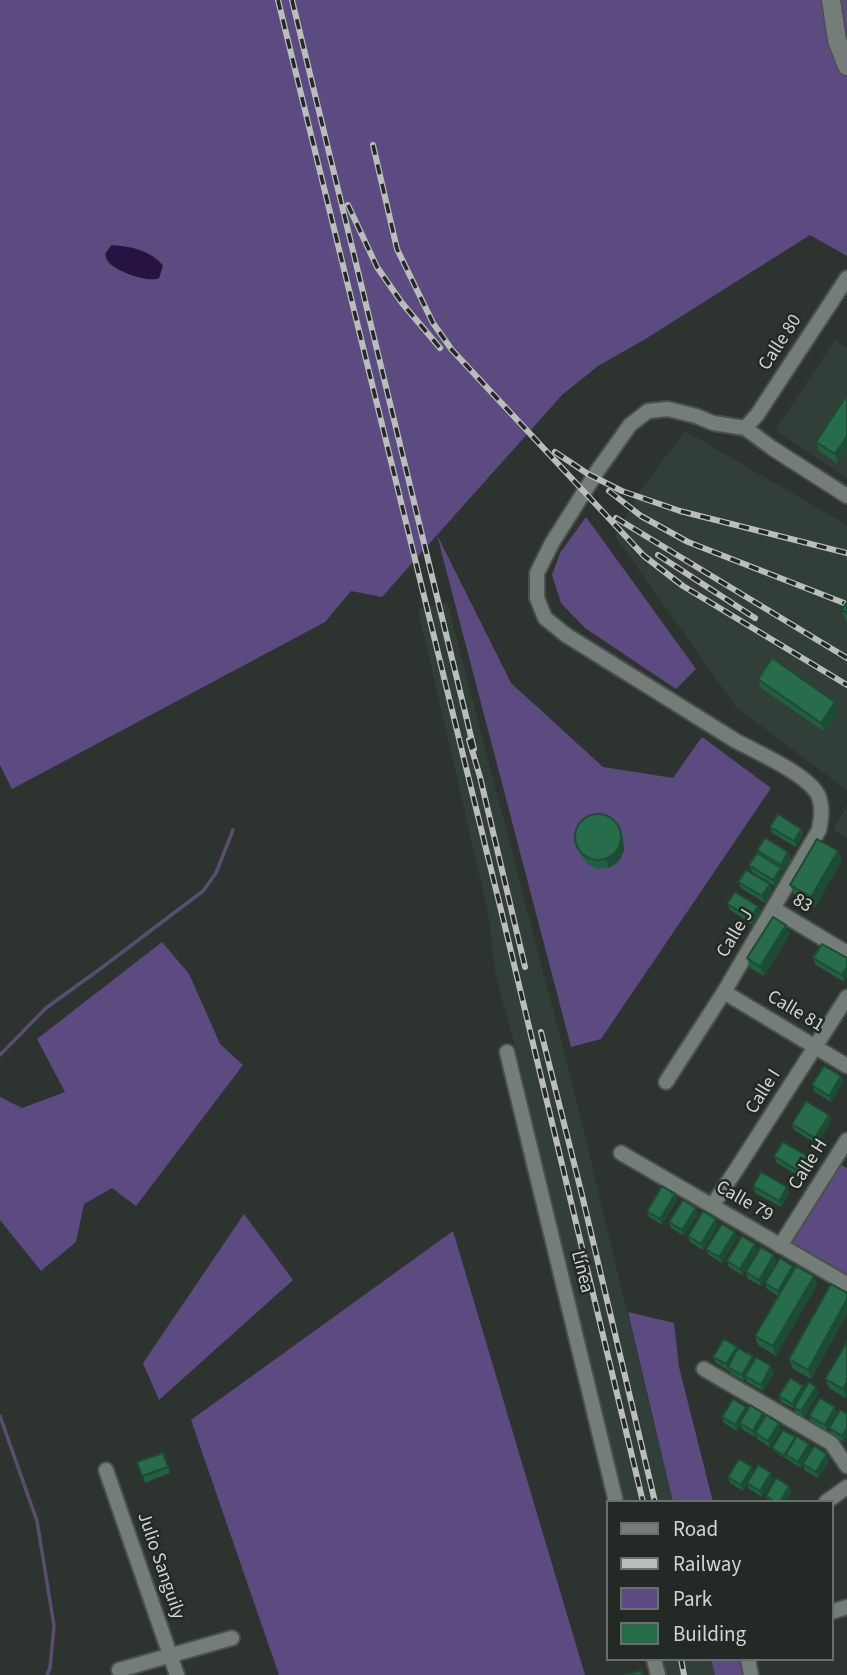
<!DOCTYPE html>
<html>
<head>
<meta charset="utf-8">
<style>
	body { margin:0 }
	#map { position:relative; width:847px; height:1675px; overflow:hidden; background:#2d3430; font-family:"Source Sans 3",sans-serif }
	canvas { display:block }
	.legend { position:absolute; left:606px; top:1500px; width:228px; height:161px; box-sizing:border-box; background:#232a26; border:2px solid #696f6b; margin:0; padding:9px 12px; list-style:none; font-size:21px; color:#d2d6d3 }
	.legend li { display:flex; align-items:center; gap:14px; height:35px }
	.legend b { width:35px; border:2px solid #696f6b }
</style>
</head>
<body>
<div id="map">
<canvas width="847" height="1675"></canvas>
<ul class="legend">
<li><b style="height:9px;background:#757d78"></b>Road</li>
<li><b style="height:9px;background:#babebb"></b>Railway</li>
<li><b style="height:19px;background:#5c4b81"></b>Park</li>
<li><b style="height:19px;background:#286d4b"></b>Building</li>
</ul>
</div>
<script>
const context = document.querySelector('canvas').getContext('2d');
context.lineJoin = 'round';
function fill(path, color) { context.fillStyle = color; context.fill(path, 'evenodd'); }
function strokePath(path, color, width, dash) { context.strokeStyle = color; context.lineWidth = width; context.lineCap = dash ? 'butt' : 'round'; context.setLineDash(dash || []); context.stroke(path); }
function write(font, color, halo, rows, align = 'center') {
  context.font = font + ' "Source Sans 3",sans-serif'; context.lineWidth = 5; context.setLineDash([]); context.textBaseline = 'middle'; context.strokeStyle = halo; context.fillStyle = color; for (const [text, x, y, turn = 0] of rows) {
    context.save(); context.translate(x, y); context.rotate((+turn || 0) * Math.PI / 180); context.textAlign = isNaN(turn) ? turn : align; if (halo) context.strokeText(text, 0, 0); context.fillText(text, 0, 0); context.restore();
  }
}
const built = new Path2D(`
	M835,340L847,348V478L775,430Z
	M685,431L847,525V790L736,707L615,536L642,488Z
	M447,602L572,1083L673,1502H624L515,1045L496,978L488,912L418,610Z
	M847,805V838L833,830Z
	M661,1659H711L715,1675H665Z`);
const green = new Path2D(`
	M0,0H847V256L810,235L647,338L598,366L562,395L437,535L511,683L603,767L673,778L702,737L771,788L601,1039L571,1047L437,535L382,597L351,591L325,622L12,789L0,765Z
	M586,517L696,669L676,689L585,628L561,603L552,575L560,553Z
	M162,942L189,974L220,1044L243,1065L136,1206L112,1188L84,1204L76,1242L41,1271L0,1220V1097L22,1108L65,1092L37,1039Z
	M835,1161L847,1168V1284L780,1246Z
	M244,1214L293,1280L159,1400L143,1363Z
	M453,1231L585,1675H279L191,1420Z
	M628,1312L674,1323L679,1367L713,1502H673Z
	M711,1659H741L744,1675H715Z`);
const water = new Path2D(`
	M111,244C130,245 151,249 164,265L160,279C148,284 112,272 106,260C105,258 105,256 104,254Z`);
const stream = new Path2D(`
	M0,1055L46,1008L100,969L203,891L216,873L233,830
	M0,1416L37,1521L54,1626L50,1668L47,1675`);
const minor = new Path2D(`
	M745,428L757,415L847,278
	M774,909L847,953
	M724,992L847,1066
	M507,1052L616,1502
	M666,1082L724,992L819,830C821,819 823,809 819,797C811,776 757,752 736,741L566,635L545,618L537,598V573L552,543L598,470L630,425L648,411L668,409L696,416L713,423L745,428L772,448L847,496
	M621,1153L847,1284
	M712,1206L736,1170L847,997
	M780,1246L847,1140
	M704,1369L831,1443L847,1466
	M106,1470L177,1675
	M826,1502L847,1487
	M831,1612L847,1607
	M654,1659L658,1675
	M748,1659L751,1675
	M119,1670L232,1638`);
const tertiary = new Path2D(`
	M831,0L837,40L847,66`);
const rail = new Path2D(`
	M278,0L501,910L643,1502
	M292,0L474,749
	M373,145L397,249L433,323L452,350L644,556L683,586L847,685
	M348,205L377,267L402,303L440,348
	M555,452L588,474L622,491L680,511L847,553
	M609,491L641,516L688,542L844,603
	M616,518L847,658
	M658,555L755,618
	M469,740L480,777L525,967
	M541,1032L581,1191L655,1502
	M681,1659L684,1675`);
const wall = new Path2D(`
	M847,395V450L838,464L819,451L816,442Z
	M847,602V623L842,610Z
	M758,679L839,711L825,732L761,688Z
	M770,827L801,829L803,835L796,847L772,833Z
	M620,829L623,839L624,851L619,861L609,868L597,869L587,864L580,854L576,845Z
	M757,850L788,852L791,859L783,871L781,870L783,874L775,886L752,872L749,865L759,854Z
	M838,851L842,860L815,907L794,894L790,885Z
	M738,882L770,884L772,890L765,903L741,888Z
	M727,904L761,912L753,925L730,910Z
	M790,934L764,976L750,968L747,958Z
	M813,958H847L844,982L816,965Z
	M841,1076L843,1082L831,1102L815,1092L812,1085Z
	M829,1115L831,1121L817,1144L794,1130L792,1124Z
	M774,1156L811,1163L802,1178L777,1163Z
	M753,1186L787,1187L789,1193L781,1207L755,1193Z
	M675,1194L677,1200L662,1225L649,1217L647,1211Z
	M698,1214L684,1236L671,1228L669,1222Z
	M718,1225L703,1250L690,1242L688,1236Z
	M735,1232L737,1238L722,1263L709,1255L706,1249Z
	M757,1250L742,1275L729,1267L727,1261Z
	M776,1261L761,1286L748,1279L746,1272Z
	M794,1270L814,1276L817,1285L776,1356L758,1345L755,1336L778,1296L767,1289L765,1283Z
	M847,1293V1314L811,1379L793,1369L789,1359Z
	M847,1342L846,1398L829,1388L825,1379Z
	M737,1347L738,1349L774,1373L763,1391L747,1382L746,1378L744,1381L730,1373L729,1370V1371L716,1363L713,1357Z
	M803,1386L805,1390L819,1393L804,1418L796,1413L795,1409L781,1402L779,1396Z
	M747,1410L779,1423L781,1429L770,1447L757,1439L756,1435L755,1437L742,1429L741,1425L737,1431L724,1423L722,1417Z
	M837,1413L827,1431L811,1422L809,1416Z
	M847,1414V1438L844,1442L832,1434L829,1428Z
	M796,1437L809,1444L811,1450L829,1461L818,1478L805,1471L803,1464L801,1468L788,1460L787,1458L786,1459L774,1451L772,1448Z
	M163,1453L170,1473L145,1483L137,1462Z
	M754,1472L773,1480L762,1497L749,1489L747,1484L743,1491L730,1483L728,1477Z
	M789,1486L791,1492L786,1502H768L766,1496Z`);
const shadedWall = new Path2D(`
	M847,436V450L838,464L835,454Z
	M835,702L839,711L825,732L821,723Z
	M620,829L623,839L624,851L619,861L609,868L606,859Z
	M801,829L803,835L796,847L794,841Z
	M838,851L842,860L815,907L811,897Z
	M788,852L791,859L783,871L781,865Z
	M781,868L783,874L775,886L773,880Z
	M770,884L772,890L765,903L762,896Z
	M758,906L761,912L753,925L751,918Z
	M786,925L790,934L764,976L760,967Z
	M847,967V977L844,982L842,975Z
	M841,1076L843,1082L831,1102L829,1096Z
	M829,1115L831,1121L817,1144L815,1138Z
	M809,1157L811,1163L802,1178L800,1172Z
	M787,1187L789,1193L781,1207L779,1201Z
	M675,1194L677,1200L662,1225L660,1219Z
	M696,1208L698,1214L684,1236L682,1230Z
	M716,1219L718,1225L703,1250L701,1244Z
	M735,1232L737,1238L722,1263L719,1257Z
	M755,1244L757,1250L742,1275L740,1269Z
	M774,1255L776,1261L761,1286L759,1280Z
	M793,1266L795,1272L780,1297L778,1291Z
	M814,1276L817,1285L776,1356L773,1346Z
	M847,1299V1314L811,1379L808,1370Z
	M737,1347L739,1353L728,1367L729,1371L726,1364Z
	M753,1356L755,1362L745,1376L746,1378L744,1381L742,1375Z
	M771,1366L774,1373L763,1391L761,1385Z
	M847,1382V1397L846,1398L843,1389Z
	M803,1386L806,1392L794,1407L795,1410L792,1404Z
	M816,1387L819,1393L804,1418L801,1411Z
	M746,1407L748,1413L740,1423L741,1425L737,1431L735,1425Z
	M835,1407L837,1413L827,1431L825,1425Z
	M763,1413L766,1419L755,1433L756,1435L755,1437L753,1431Z
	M779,1423L781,1429L770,1447L768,1441Z
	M847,1428V1438L844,1442L842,1436Z
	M809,1444L811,1450L801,1468L798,1462Z
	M827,1454L829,1461L818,1478L816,1472Z
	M752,1467L754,1473L743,1491L741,1485Z
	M771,1473L773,1480L762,1497L760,1491Z
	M789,1486L791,1492L786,1502H780Z`);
const building = new Path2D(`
	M847,395V436L835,454L816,442Z
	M847,602V613L842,610Z
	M772,658L835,702L821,723L758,679Z
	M778,814L801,829L794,841L770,827Z
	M575 837a23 23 0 1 1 46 0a23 23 0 1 1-46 0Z
	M765,838L788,852L781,865L757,850Z
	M817,839L838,851L811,897L790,885Z
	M757,853L781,868L773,880L749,865Z
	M746,870L770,884L762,896L738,882Z
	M735,892L758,906L751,918L727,904Z
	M773,917L786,925L760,967L747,958Z
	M822,944L847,958V967L842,975L813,958Z
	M824,1066L841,1076L829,1096L812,1085Z
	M806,1101L829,1115L815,1138L792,1124Z
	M783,1142L809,1157L800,1172L774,1156Z
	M761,1172L787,1187L779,1201L753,1186Z
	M662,1186L675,1194L660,1219L647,1211Z
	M683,1200L696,1208L682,1230L669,1222Z
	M703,1211L716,1219L701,1244L688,1236Z
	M722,1224L735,1232L719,1257L706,1249Z
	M742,1236L755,1244L740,1269L727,1261Z
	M761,1247L774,1255L759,1280L746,1272Z
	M780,1258L793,1266L778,1291L765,1283Z
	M796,1266L814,1276L773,1346L755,1336Z
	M831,1284L847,1293V1299L808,1370L789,1359Z
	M724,1339L737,1347L726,1364L713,1357Z
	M847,1342V1382L843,1389L825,1379Z
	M738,1348L753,1356L742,1375L728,1367Z
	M756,1357L771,1366L761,1385L745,1376Z
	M790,1378L803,1386L792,1404L779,1396Z
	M809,1382L816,1387L801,1411L794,1407Z
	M820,1398L835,1407L825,1425L809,1416Z
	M733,1399L746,1407L735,1425L722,1417Z
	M750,1405L763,1413L753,1431L740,1423Z
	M840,1410L847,1414V1428L842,1436L829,1428Z
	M766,1415L779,1423L768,1441L755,1433Z
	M783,1430L796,1437L785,1456L772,1448Z
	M796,1436L809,1444L798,1462L785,1454Z
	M814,1446L827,1454L816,1472L803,1464Z
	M163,1453L168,1467L142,1476L137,1462Z
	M739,1459L752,1467L741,1485L728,1477Z
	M758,1465L771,1473L760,1491L747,1483Z
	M776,1478L789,1486L780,1502H775L766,1496Z
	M641,1671L642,1675H624Z`);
const streetNames = [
	["Calle 80",781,343,-57],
	["83",802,904,31],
	["Calle J",736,934,-59],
	["Calle 81",795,1012,31],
	["Calle I",764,1092,-58],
	["Calle H",809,1165,-58],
	["Calle 79",744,1202,30],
	["Línea",581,1272,76],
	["Julio Sanguily",160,1566,71]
];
fill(built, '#323f38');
fill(green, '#5c4b81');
fill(water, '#261344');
strokePath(water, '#5a4e6f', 2);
strokePath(stream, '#5a4e6f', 3.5);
strokePath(minor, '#4a504c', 18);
strokePath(tertiary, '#4a504c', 21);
strokePath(minor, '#757d78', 14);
strokePath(tertiary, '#757d78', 18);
strokePath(rail, '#babebb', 6);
strokePath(rail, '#232a26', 3.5, [10]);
fill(wall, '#225e40');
fill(shadedWall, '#1c4c34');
fill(building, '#286d4b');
strokePath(building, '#1c4c34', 2);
write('19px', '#d2d6d3', '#232a26', streetNames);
</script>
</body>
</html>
